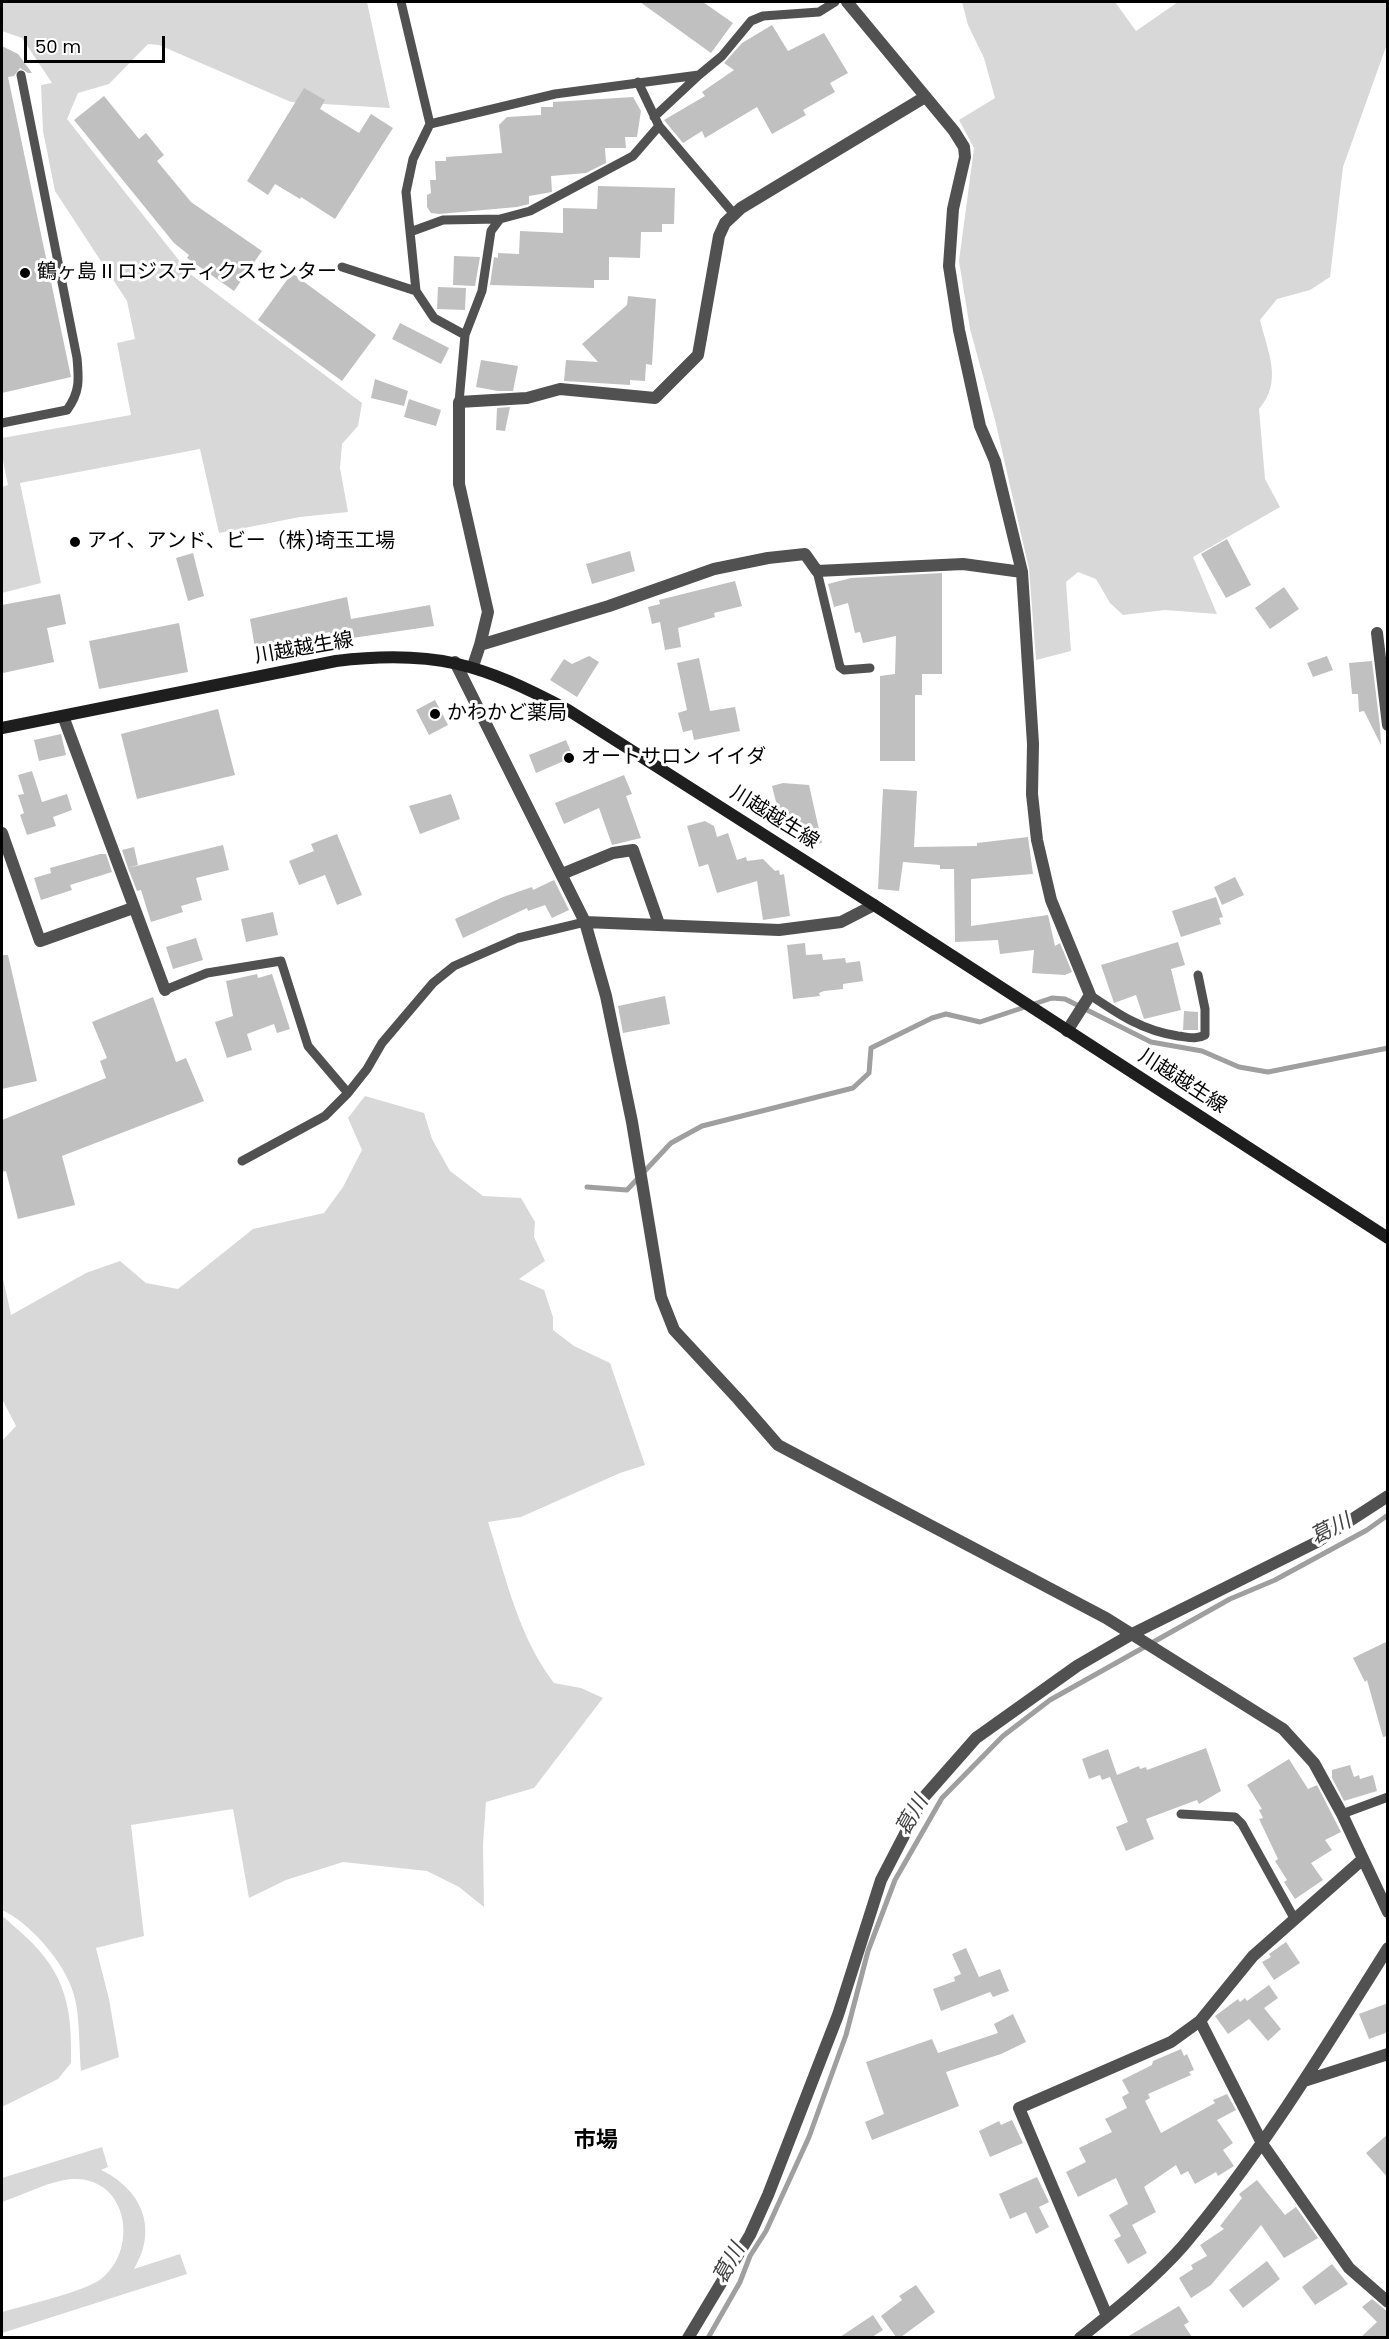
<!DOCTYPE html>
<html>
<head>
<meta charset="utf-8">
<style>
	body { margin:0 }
	#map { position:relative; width:1389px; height:2339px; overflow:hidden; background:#fff; font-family:Poppins,sans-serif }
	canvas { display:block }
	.frame { position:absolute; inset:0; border:3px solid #000; pointer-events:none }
	.scale { position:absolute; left:24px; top:36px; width:141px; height:27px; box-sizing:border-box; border:3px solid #000; border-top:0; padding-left:8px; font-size:18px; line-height:21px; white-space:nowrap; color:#000; -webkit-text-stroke:4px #fff; paint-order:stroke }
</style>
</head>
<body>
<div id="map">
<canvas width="1389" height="2339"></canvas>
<div class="frame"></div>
<div class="scale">50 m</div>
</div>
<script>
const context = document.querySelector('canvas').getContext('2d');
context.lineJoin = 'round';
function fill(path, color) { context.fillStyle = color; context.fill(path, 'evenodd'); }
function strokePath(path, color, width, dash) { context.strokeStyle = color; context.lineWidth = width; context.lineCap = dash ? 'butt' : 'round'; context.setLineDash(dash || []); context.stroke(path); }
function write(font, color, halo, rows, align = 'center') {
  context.font = font + ' Poppins,"Noto Sans JP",sans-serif'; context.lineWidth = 6; context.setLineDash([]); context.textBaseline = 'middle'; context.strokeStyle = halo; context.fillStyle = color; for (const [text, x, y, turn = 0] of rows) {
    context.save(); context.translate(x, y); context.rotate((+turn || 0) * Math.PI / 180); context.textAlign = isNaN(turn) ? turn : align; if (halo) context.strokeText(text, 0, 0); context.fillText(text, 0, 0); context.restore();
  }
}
const green = new Path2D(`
	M2,2H367L390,108L291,102L159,45L148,44L109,84L78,93L67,119L189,273L362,403L358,426L342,444L340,468L348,512L300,517L219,533L200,449L20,483L41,583L2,593V487L8,485L2,456V438L131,415L117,343L135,339L127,301L55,191L43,131L41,85L52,83L22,38L2,31Z
	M962,2H1115L1136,31L1178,2H1387V44L1343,167L1330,277L1310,290L1277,299L1260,320C1268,353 1283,381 1259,409L1265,479L1280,507L1193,557L1217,614L1165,610L1123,615L1110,603L1096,579L1078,572L1066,582L1071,651L1036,660L1029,569L995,420L970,329L959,261L974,148L959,120L995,98L984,58L968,25Z
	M365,1096L424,1113L432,1139L450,1171L483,1196L521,1198L535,1222L534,1237L545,1261L519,1279L544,1290L553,1317V1330L574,1346L610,1363L645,1465L620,1473L521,1517L488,1522C506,1577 518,1636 554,1683L581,1688L603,1698L534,1788L486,1802L483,1845L484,1907L459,1887L427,1871L343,1862L286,1880L249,1898L233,1809L131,1825L144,1936L96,1948L109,1999L119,2057L81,2071C79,2049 80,2011 73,1992C64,1962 30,1923 2,1910V1441L16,1426L2,1399V1274L11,1315L86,1273L120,1261L146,1283L178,1289L253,1229L324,1213L343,1187L362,1150L348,1118Z
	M2,1916C10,1922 18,1930 26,1937C67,1975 72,2010 71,2063L58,2079L2,2107Z
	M102,2147L108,2167L101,2170C141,2189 159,2228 134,2269L180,2254L187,2274L2,2333V2312C23,2306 86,2291 101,2279C140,2248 127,2176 72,2179C49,2181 23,2195 2,2202V2178Z`);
const stream = new Path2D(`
	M587,1187L627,1190L671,1143L702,1126L853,1088L869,1073L871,1048L932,1018L946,1014L980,1022L1052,998L1065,999L1151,1042L1202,1051L1239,1067L1268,1072L1388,1048
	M708,2338L740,2282L750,2256L766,2231L809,2137L846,2035L868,1951L895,1880L942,1798L1003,1736L1050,1700L1230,1599L1275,1580L1367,1530L1388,1515`);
const building = new Path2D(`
	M640,2H703L733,23L711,53Z
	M772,25L788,51L824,33L848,73L830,83L835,92L803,110L806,115L772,134L757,107L705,138L702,131L683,143L664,120L705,96L702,92L734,70L724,63L742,43Z
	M2,46L18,54L32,73H28L20,68L14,76L8,77L71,377L2,393Z
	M304,88L325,100L320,109L359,133L371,114L393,128L335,219L301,197L300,199L275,184L268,195L247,181Z
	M104,96L139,139L146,133L164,155L157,161L191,202L262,251L234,291L187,258L189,255L174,243L74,120Z
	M633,97L641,111L637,137H625L626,148H605L606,163L586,173L551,176L552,192L529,196V204L517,207L439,214L431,213L427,207V195L431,193L430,180H436L435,161H446V157L502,153L499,125L507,117L541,115V107H553V102Z
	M598,186L675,188L674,224H662V232H641L640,258L609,257V280H594V288L490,285L494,257L498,258V253L519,254L520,231L563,233V208L597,209Z
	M454,256L480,257L475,286L453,285Z
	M292,273L376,335L342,381L258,320Z
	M438,287L466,288L465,310L437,309Z
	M628,296L656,299L652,365L646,364L645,381L630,380V385L564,381L566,360L598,362L582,344L627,305Z
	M400,323L449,348L441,364L392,339Z
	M481,360L518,366L513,391H498L476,387Z
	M375,379L408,391L404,406L371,398Z
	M409,399L441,410L436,426L404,417Z
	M510,407L505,431L496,430L497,408Z
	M1227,539L1251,585L1226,598L1201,554Z
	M630,551L635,571L592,584L586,564Z
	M193,553L204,596L188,601L176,558Z
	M942,573V674H922V695H915V761H880V676L895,674L896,636L863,643L860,632L855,633L848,603L834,607L828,584L851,578Z
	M735,581L742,606L714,613L715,617L678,628L681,647L665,650L660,622L652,624L648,607L660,604L659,600Z
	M1284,587L1299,609L1270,629L1255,608Z
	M60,594L66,624L47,628L54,662L3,673L2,605Z
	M347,597L351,619L430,605L434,626L332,641L330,632L255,648L250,619Z
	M179,623L188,672L99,689L89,641Z
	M589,656L599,662L577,697L550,680L564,659L572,664Z
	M1327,656L1333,670L1313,677L1307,663Z
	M699,658L710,711L735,707L740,731L694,740L692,730L683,732L678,713L687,710L677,663Z
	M1372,661L1380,727L1381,745L1364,711L1359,712L1358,694H1352L1349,663Z
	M435,700L448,725L429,735L416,710Z
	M218,709L235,775L137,799L121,734Z
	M61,734L66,755L39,761L34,740Z
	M566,740L573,757L536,773L529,755Z
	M32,771L42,802L67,794L72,810L53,817L56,826L27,835L20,815L24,813L18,795L24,794L18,775Z
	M624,775L632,794L626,796L641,838L612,845L599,808L564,824L555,803Z
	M783,783L809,785L822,843L810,845L801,838L798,823L782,826L772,786Z
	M883,789L917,791L914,847L977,846V843L1028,837L1033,874L971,879V926L1048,915L1055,946L1060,943L1072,972L1065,975L1032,973L1034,950L1000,954L998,940L955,942L954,869H940V865L903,862L899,891L878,889Z
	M451,794L460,819L420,834L409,806Z
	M705,821L714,826L717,837L728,833L737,860L746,857L747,861L763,859L775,871L779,870L780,875L784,874L790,916L763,920L757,881L717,893L708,864L699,867L687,826Z
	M337,834L362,895L337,905L325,875L299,885L289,861L314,851L311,844Z
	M223,845L229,870L196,878L202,900L181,906L183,912L151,922L141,890L137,891L128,868Z
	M134,847L138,865L128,868L122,850Z
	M100,854H106L112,872L70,885L72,890L41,900L34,878L51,873L50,868Z
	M1235,877L1244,895L1222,905L1214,887Z
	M554,880L569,910L552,918L545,905L528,911L527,908L463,938L455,919L503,897L532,887L533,890Z
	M1216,897L1223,917L1219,918L1221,924L1181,937L1172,911Z
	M273,912L278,935L246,942L241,919Z
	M196,938L203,960L173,969L166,947Z
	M1178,942L1185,965L1171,969L1181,1010L1144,1019L1136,995L1114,1003L1101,965Z
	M805,943L806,955L822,954L823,960L845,958L846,963L860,961L863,981L843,984V989L824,991L819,993L820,996L793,999L787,945Z
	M2,955H8L37,1081L2,1089Z
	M257,974L258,978L272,974L290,1029L277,1033L274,1024L247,1034L252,1050L227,1058L215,1022L233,1016L226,981Z
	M665,996L670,1024L623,1033L618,1006Z
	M153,997L176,1062L186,1058L204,1101L62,1156L75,1205L18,1219L6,1171L2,1172V1120L106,1078L100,1061L107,1058L92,1022Z
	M1184,1011L1198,1012V1030H1183Z
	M1388,1641V1736L1383,1737L1367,1680L1365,1682L1353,1658Z
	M1206,1748L1221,1791L1199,1804L1197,1800L1146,1819L1154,1839L1126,1851L1116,1827L1128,1822L1110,1777L1102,1780L1100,1775L1089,1779L1082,1759L1108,1749L1117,1775L1139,1766L1140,1769L1146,1767L1147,1770Z
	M1289,1759L1308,1789L1317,1785L1341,1832L1325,1840L1332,1850L1311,1863L1323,1880L1295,1899L1284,1882L1287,1880L1275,1861L1278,1859L1259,1819L1263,1818L1259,1810L1262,1809L1247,1785Z
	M1350,1765L1354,1777L1359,1775L1360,1779L1373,1775L1377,1791L1344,1801L1332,1778V1770Z
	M1286,1942L1300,1963L1274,1980L1262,1962L1271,1957L1269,1954Z
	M966,1948L979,1977L1000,1969L1009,1991L993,1997L990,1992L941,2011L933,1989L955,1981L954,1977L961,1974L952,1954Z
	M1269,1985L1278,1998L1264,2008L1281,2029L1268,2041L1249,2019L1228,2034L1215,2016L1238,1999L1240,2002L1245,1998L1247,2001Z
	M1388,2003V2032L1369,2039L1359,2014Z
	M1013,2014L1026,2042L1001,2054L946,2072L959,2106L872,2140L865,2122L884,2114L866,2062L932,2039L938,2053L998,2033L994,2024Z
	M1181,2049L1184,2056L1187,2054L1194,2070L1189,2072L1191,2075L1148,2094L1150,2098L1145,2101L1161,2133L1215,2103L1213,2100L1227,2094L1236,2110L1217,2120L1233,2143L1223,2150L1234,2166L1218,2176L1216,2172L1195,2184L1188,2171L1181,2175L1176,2165L1144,2187L1156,2212L1132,2225L1147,2253L1128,2264L1114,2240L1121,2236L1109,2215L1128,2204L1116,2178L1078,2197L1066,2172L1086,2162L1079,2148L1112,2132L1105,2119L1127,2108L1122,2097L1129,2093L1122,2080L1152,2065L1153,2061Z
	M1012,2120L1023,2143L990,2157L979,2131L999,2121L1001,2125Z
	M1388,2134V2178L1366,2153Z
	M1037,2177L1049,2202L1039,2207L1049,2227L1036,2234L1026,2212L1010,2219L999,2194Z
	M1257,2180L1285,2215L1296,2207L1318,2238L1284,2258L1261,2225L1211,2285L1191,2298L1179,2278L1193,2269L1191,2265L1207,2256L1200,2245L1224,2229L1220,2226L1242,2198L1239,2194Z
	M1267,2261L1280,2279L1243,2308L1229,2290Z
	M1332,2264L1348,2284L1315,2305L1302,2287Z
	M916,2285L935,2312L901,2337H896L881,2316L902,2300L899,2296Z
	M1372,2299L1388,2312V2337H1361L1377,2322L1362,2307Z
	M1179,2306L1189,2322L1184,2325L1192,2337H1127Z
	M873,2315L883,2330L872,2337H840Z`);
const service = new Path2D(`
	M401,2L430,124
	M638,82L659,126L734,214
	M654,117L699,75
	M410,232L443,220L500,219
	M342,267L416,291
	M465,335L434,318L416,291L406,192L413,159L430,124L555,94L699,75L722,56L751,21L763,16L819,12L835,2
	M459,402L465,335L482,291L491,231L500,219L530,211L633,156L659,126
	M2,423L67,410C80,392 79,380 77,358L21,75
	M817,571L840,667L844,670L870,668
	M165,990L207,973L281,961L308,1046L348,1093L367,1069L382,1043L433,983L454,966L518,938L585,922
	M1090,995C1118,1014 1143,1031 1178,1036C1188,1037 1196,1040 1205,1035V1009L1198,975
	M242,1161L325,1116L348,1093
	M1181,1814L1235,1817L1242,1824L1294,1918
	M1342,1814L1388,1797`);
const minor = new Path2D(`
	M847,2L954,131L964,147L965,157L953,209L949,266L959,330L980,426L995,461L1022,572L1033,744L1032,794L1037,840L1051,900L1090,995L1067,1031
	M1377,633L1388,725
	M480,645L488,612L459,484V402L527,398L560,389L655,398L698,355L719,236L725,223L741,208L925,97
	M455,662L585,922L606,996L632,1122L661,1297L674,1330L738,1399L778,1445L1106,1618L1283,1729L1314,1763L1342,1814L1388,1912
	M473,666L480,645L609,606L714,569L768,558L805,554L817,571L963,564L1022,572
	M63,716L165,990
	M2,833L40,941L133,908
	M562,874L613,853L633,850L659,924
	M585,922L779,930L841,922L874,905
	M1200,2021L1263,2145L1349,2268L1388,2302
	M1304,2081L1388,2054
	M1107,2316L1019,2108L1171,2042L1200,2021L1253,1956L1363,1859
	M688,2338L750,2235L768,2195L838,2015L881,1880L924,1797L976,1738L1077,1666L1132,1634L1317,1542L1388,1496
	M1080,2338C1114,2311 1154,2279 1183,2246C1261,2154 1323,2051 1388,1948`);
const secondary = new Path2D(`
	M2,728L336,661C434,649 482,664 568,710L874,905L1388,1238`);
const markers = [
	[25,273,6,"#000"],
	[75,542,6,"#000"],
	[435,714,6,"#000"],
	[569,758,6,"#000"]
];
const poiNames = [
	["鶴ヶ島Ⅱロジスティクスセンター",37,273],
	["アイ、アンド、ビー（株)埼玉工場",87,542],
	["かわかど薬局",447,714],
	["オートサロン イイダ",581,758]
];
const streetNames = [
	["川越越生線",304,649,-10],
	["川越越生線",774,818,32],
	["川越越生線",1182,1082,33]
];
const waterNames = [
	["葛川",1331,1530,-27],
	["葛川",913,1816,-60],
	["葛川",730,2264,-61]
];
const quarterNames = [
	["市場",596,2141]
];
fill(green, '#d8d8d8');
strokePath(stream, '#9f9f9f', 5);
fill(building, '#c0c0c0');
strokePath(service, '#515151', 9);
strokePath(minor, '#515151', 12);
strokePath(secondary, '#1e1e1e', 12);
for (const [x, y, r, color] of markers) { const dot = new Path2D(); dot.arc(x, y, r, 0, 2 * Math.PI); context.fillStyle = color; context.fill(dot); strokePath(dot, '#fff', 2); }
write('20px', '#000', '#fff', poiNames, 'left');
write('20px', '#000', '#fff', streetNames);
write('italic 21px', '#404040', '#fff', waterNames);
write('bold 22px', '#000', '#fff', quarterNames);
</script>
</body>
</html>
